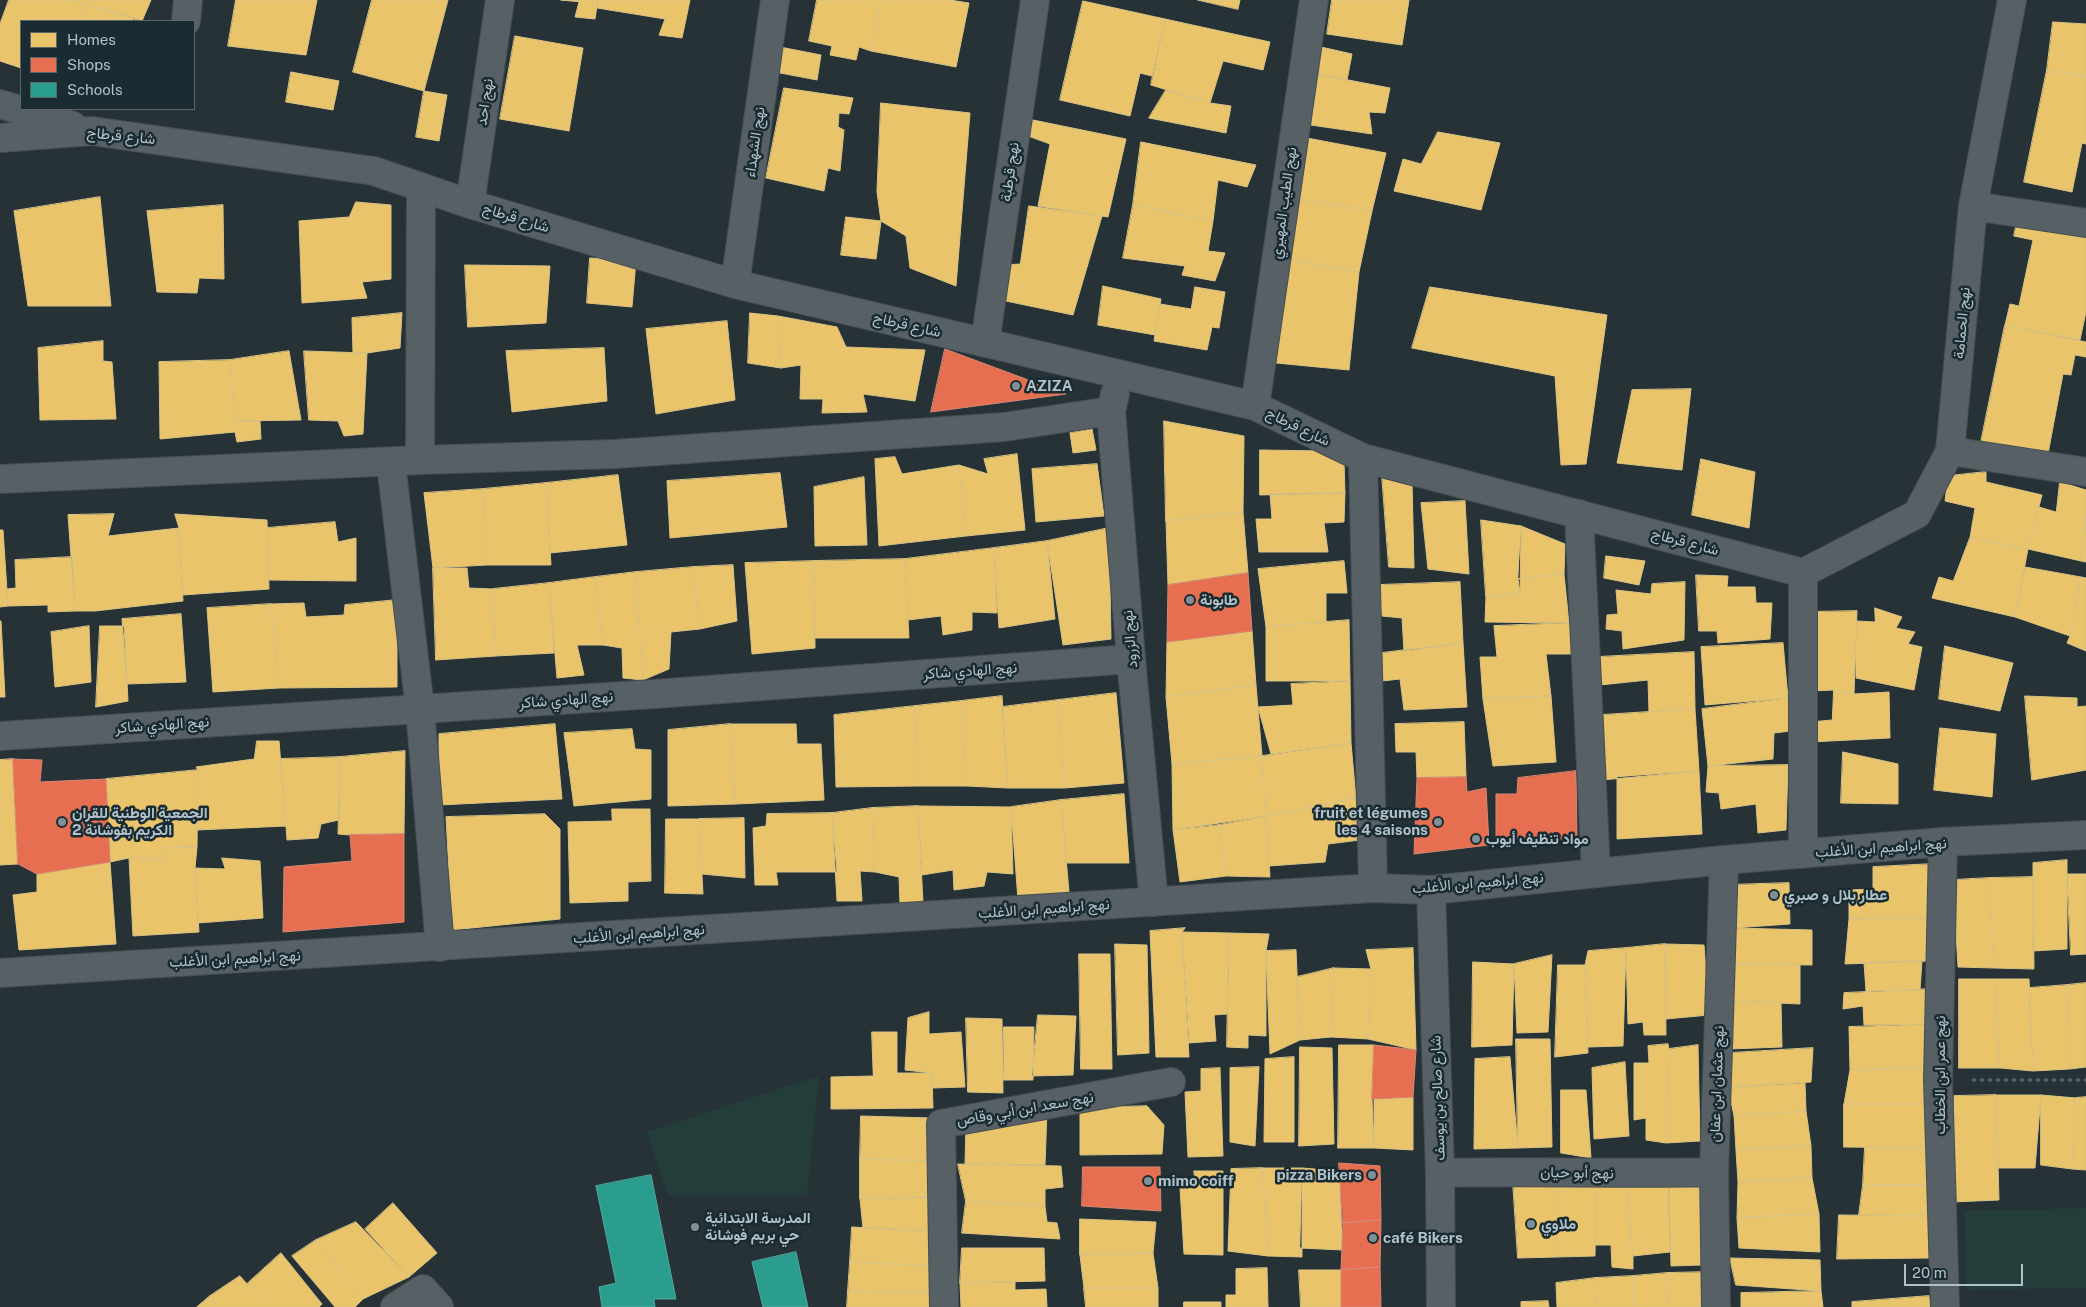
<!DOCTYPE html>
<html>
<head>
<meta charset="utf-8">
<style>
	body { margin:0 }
	#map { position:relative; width:2086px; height:1307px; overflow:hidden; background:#273237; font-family:"Public Sans",sans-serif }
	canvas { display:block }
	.legend { position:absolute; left:20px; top:20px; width:175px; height:90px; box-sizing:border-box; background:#1a2b32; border:1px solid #56676e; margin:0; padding:6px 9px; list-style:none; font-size:15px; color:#b0c1c9 }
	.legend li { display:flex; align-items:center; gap:10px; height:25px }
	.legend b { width:25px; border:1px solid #56676e }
	.scale { position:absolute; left:1904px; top:1264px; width:119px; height:22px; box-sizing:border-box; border:2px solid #b0c1c9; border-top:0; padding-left:6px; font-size:15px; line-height:18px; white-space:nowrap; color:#b0c1c9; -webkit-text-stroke:4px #1a2b32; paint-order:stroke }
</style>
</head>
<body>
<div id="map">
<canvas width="2086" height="1307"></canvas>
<ul class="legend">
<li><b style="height:14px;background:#e9c46a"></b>Homes</li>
<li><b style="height:14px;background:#e76f51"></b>Shops</li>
<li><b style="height:14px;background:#2a9d8f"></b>Schools</li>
</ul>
<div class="scale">20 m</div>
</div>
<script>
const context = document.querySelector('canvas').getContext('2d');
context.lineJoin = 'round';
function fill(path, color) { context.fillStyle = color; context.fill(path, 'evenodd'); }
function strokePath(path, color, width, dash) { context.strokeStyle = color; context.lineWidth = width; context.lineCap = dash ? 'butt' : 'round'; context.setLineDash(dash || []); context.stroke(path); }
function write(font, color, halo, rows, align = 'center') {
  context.font = font + ' "Public Sans",Vazirmatn,sans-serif'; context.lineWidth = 5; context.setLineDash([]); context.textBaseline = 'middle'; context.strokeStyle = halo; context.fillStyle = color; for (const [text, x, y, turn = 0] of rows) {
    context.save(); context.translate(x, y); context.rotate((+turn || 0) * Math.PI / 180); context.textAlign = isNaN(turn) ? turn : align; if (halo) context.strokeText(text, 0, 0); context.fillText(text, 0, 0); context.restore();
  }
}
const green = new Path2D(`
	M819,1076L807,1195H668L647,1132Z
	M2086,1208V1288L1966,1290L1965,1211Z`);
const homes = new Path2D(`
	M9,0H71L84,4L80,21H21V68L0,61V24Z
	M71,0H151L142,21Z
	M236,0H317L306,55L228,46Z
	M372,0H448L424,91L353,72Z
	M561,0H598L595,19L575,17L579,2Z
	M598,0H690L682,38L659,35L665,19L597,8Z
	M817,0H881L871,51L859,47L856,60L830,55L832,46L809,41Z
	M881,0H950L969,3L956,67L871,51Z
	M1198,0H1240L1238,9Z
	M1332,0H1409L1402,45L1327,34Z
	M1083,1L1165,19L1152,76L1140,73L1130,116L1060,100Z
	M84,4L133,18V21H80Z
	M1165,19L1270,42L1263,70L1223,61L1210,103L1151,85Z
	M2053,22L2086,24V77L2047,70Z
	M515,36L583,48L569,131L500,119Z
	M780,47L821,55L817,80L775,72Z
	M1321,47L1352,54L1347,80L1308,73Z
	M2047,70L2086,77V144L2082,143L2072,192L2024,182Z
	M291,72L339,81L333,110L286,102Z
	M1317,74L1390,88L1385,113L1369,112L1372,134L1311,125Z
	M784,88L853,98L849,114L839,113L838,127L844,130L840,171L828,168L824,191L766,178Z
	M1166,90L1210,103L1231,106L1226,133L1149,118Z
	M424,91L447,95L439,141L416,137Z
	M881,103L970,113L956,286L910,268L906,236L881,221L877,192Z
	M1033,120L1126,139L1108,217L1038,206L1050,144L1028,136Z
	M1438,132L1500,143L1481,210L1394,191L1403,159L1421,164Z
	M1307,138L1386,153L1372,211L1291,198Z
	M1141,142L1256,165L1247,187L1218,180L1213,221L1133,205Z
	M100,197L111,306H28L14,211Z
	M1291,198L1372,211L1359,272L1289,260Z
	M356,202L391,205V279L362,282L367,298L302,303L299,221L349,217Z
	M223,205L224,279L199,278L197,293L157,292L147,211Z
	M1133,205L1213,221L1208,251L1225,253L1215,281L1182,275L1185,266L1123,258Z
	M1029,206L1102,216L1073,315L1001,300L1004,265L1020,264Z
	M846,217L881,221L876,259L841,255Z
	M2018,218L2086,232V312L2080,340L2005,325L2010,304L2019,306L2033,240L2014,236Z
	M590,258L636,261L632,307L587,303Z
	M1289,260L1359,272L1349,370L1276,363Z
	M465,265L550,266L546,323L468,327Z
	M1103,286L1161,299L1155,335L1098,325Z
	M1195,287L1225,292L1219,328L1212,327L1207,350L1154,341L1160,304L1191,309Z
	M1430,287L1607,315L1586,464L1561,465L1555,376L1412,348Z
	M402,313L400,348L367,353H353L352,318Z
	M750,313L778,316L781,368L748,363Z
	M778,316L837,327L846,347L925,350L915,401L863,394L867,412L822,413L823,399H800L801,365L781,368Z
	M727,321L735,400L656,414L646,329Z
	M2005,325L2086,342V357L2075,355L2071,375L2063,374L2047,459L1980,447Z
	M103,341V361L112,362L116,419L40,420L38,348Z
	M604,348L607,401L512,412L506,351Z
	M289,351L301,420L235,421L230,360Z
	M304,351L367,353L363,434L344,436L338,421L309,420Z
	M230,360L235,421H260L261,439L237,442L235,432L160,439L159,362Z
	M1691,389L1682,470L1617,463L1632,390Z
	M1164,421L1244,436L1243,512L1166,521Z
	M1092,429L1096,450L1073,453L1070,433Z
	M1260,450L1326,451L1344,462L1345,493L1260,495Z
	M1017,454L1025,530L966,536L959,465L988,474L984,459Z
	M895,457L902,474L959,465L966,536L879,546L875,459Z
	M1701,459L1755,472L1749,528L1692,515Z
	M1097,464L1104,516L1036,522L1032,469Z
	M1986,472V482L2042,495L2028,549L1970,538L1975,508L1945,501L1948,476Z
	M780,473L787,527L670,538L667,481Z
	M618,475L627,545L550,553L546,483Z
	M1382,475L1412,481L1414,568L1389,567Z
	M864,477L867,545L815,546L814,487Z
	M2060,482L2086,490V511L2081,561L2028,549L2039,507L2056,512Z
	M546,483L551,565H487L483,489Z
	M483,489L487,565L433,568L424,493Z
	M1345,493L1344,522L1324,523L1328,552H1259L1256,519H1272L1270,494Z
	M1465,501L1469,574L1428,569L1421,503Z
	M2086,511V562L2081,561Z
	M1243,512L1248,573L1168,585L1166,521Z
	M114,514L108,536L179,528L183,601L95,611H75L68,515Z
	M175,514L267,520L269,589L183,595L179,528Z
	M1481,520L1521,526L1520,594L1486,596Z
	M335,522L338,542L356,538V581L269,580L267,528Z
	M1521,526L1565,544L1564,574L1518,579Z
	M1109,528L1111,639L1063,645L1047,541Z
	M0,530H3L8,606L0,607Z
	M1970,538L2028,549L2015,617L1932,598L1939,577L1953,581Z
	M1047,541L1055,619L999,628L994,548Z
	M994,548L997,613L972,612V630L943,635L941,616L908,620L905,559Z
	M1606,556L1645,561L1639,585L1604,578Z
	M72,557L75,611L48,612V605L8,606L7,589L16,588L15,560Z
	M905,559L909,638H815L814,561Z
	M814,561L815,648L752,654L745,563Z
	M1344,561L1347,593H1326V622L1266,627L1258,569Z
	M733,565L737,621L700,629L693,567Z
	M693,567L700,629L671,632L669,669L643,680L636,572Z
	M2025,567L2081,577L2070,636L2015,617Z
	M433,568H467L469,588L493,589L496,656L436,660Z
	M636,572L643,680L623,678L622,648L603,645L595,577Z
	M1564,574L1569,623L1485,622L1486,596L1520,594L1518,579Z
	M1696,575L1728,576L1727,587H1755L1756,603H1772L1770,639L1718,643L1717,631H1699Z
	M595,577L603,645H577L584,675L557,678L549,583Z
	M2081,577L2086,578V651L2067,643L2070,636Z
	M1460,582L1463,643L1404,651L1402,618L1382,616L1378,585Z
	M1685,582L1684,640L1623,649L1622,631L1606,629L1607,615L1618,614L1616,590L1651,594L1652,584Z
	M549,583L554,653L496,656L493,589Z
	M397,600V687L279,688L271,604L304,603L306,617L344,615L345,605Z
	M271,604L279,688L213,692L207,608Z
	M1875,608L1902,617L1896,628L1915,632L1908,644L1922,647L1914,690L1856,678V621L1875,622Z
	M1857,611L1854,694L1834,690L1812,691L1809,612Z
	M181,614L186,682L127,684L122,619Z
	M1349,620L1350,681H1266V627Z
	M0,621H1L5,697H0Z
	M1569,623L1574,654H1546L1551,696L1483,699L1480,657H1497L1494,626Z
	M89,626L91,682L55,687L51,632Z
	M100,626H124L128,701L96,707Z
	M1252,631L1256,685L1166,697L1167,642Z
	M1463,643L1467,707L1404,710L1400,679L1382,681V653Z
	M1783,643L1788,698L1705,705L1701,647Z
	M1945,646L2013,663L2000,711L1939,699Z
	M1694,652L1695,709L1649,712L1648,680L1600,685L1598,657Z
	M1350,681L1351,743L1271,754L1258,707L1293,705L1291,684Z
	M1256,685L1262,756L1172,764L1166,697Z
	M1834,690L1854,694L1889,692L1890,738L1810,742V722L1832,720Z
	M1116,693L1124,783L1065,788L1058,700Z
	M1002,696L1008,788L966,786L961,701Z
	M1551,696L1556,762L1493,766L1483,699Z
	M2025,696L2077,698V707L2086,706V770L2032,780Z
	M1788,698L1791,731L1774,733L1773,759L1708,766L1702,709Z
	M1058,700L1065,788H1008L1002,707Z
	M961,701L966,786H918L915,706Z
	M915,706L918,786L836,787L834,715Z
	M1695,709L1699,771L1602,780V715Z
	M1464,722L1466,777L1417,778L1416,752H1396L1395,724Z
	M555,724L562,799L439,805V734Z
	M730,724L736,804L668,806V730Z
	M730,724H796L797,744H821L824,800L736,804Z
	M1940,728L1996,734L1992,797L1934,790Z
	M632,729L635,749L651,750V799L574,806L564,733Z
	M257,741H279L286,826L197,830L198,770L196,767L254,759Z
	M1351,743L1356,798L1266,816L1262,756Z
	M405,751L404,834L350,835L338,834L340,757Z
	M1843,752L1898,764V804L1841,803Z
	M1262,756L1266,816L1173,830L1172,764Z
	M340,757L339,820L321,824L318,838L287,840L281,759Z
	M13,759L18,864L0,865V760Z
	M1788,765L1786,830L1758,833L1756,804L1721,809L1719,793L1706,792L1708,766Z
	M198,770L197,847L166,848L165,859L129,858L110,862L106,779Z
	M1699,771L1702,834L1617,839V777Z
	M1124,794L1129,863H1067L1061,800Z
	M1356,798L1360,840L1328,844L1325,862L1269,866L1266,816Z
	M1061,800L1069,892L1018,900L1011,807Z
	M918,806L923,903L900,904L899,877L875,872L872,808Z
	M918,806L1011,807L1013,874L987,872L984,886L954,890L953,870L922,875Z
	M872,808L875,872L860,871L862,901H837L832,813Z
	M612,809H650L651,881L628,882V901L570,903L568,822L612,821Z
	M832,813L837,872H776L778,885H755L753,828L766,826L767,814Z
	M545,814L560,829V919L452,930L446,817Z
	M1266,816L1270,877L1226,876L1219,825Z
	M744,818L745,878L702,874L699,819Z
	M666,819H699L703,894L665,893Z
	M1219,825L1226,876L1180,882L1173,830Z
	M197,847L195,868L199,932L133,936L129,858L165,859L166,848Z
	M222,858L260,861L263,918L198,923L195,868L225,869Z
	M2067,860V949L2033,951V863Z
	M110,862L116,944L19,950L13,895L37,892V874Z
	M1933,864L1932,918L1849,919V890L1873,889V867Z
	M2067,874H2086V954L2071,955Z
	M2033,877L2034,969L1994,968L1989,878Z
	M1989,878L1994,968L1958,967L1953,880Z
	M1789,883L1790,924L1733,928L1729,885Z
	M1932,918L1929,961L1845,964L1849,919Z
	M1185,928L1182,932L1189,1057H1156L1150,931Z
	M1733,928L1812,930V965L1733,964Z
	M1182,932L1229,933L1227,1014L1214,1015L1216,1041L1189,1043Z
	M1229,933L1269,934L1266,951V1036L1248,1035V1048L1227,1047Z
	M1115,944L1147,945L1149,1053L1118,1055Z
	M1665,944L1666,1035H1644L1643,1022L1628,1024L1626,948Z
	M1665,944L1704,945L1709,1015L1666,1019Z
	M1413,948L1416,1050L1368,1039L1371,969L1366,950Z
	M1626,948L1623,1046L1588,1047L1585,965L1588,951Z
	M1296,950L1300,1040L1270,1054L1266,951Z
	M1079,954H1110L1112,1069H1081Z
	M1552,955L1548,1032L1517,1033L1514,964Z
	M1922,961L1920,990L1866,991L1864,963Z
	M1473,962L1514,964L1512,1045L1472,1047Z
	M1733,964L1800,965V1004L1731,1001Z
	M1558,965H1585L1588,1053L1555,1057Z
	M1334,968L1371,969L1368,1039L1331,1037Z
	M1334,968L1331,1037L1300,1040L1297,977Z
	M1959,979H1995L2000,1068H1959Z
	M1995,979H2029L2033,1071L2000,1068Z
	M2086,983V1067L2070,1069L2067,985Z
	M2067,985L2070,1069L2033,1071L2029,988Z
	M1930,989L1933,1024L1864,1025L1863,1006L1843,1009L1844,993Z
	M1731,1001L1781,1003L1782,1047L1730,1049Z
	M929,1012V1034L961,1032L965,1087L932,1088V1073L905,1070L908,1018Z
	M1038,1015L1076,1016L1073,1075L1032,1076Z
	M966,1018L1002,1019L1003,1093L968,1092Z
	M1933,1024L1932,1068L1850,1070L1849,1027Z
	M1004,1027H1034L1033,1080H1003Z
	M872,1032H897V1073H932L933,1108L831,1109V1077L873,1076Z
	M1516,1039H1550L1552,1147L1518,1148Z
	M1668,1044L1669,1049L1666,1143L1646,1140V1118L1634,1120V1063H1649L1648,1046Z
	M1339,1045H1374V1148H1338Z
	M1698,1045L1700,1141L1666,1143L1669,1049Z
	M1300,1047L1332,1048L1334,1144L1299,1146Z
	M1813,1048L1811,1082L1728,1087L1730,1053Z
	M1294,1057V1142H1264L1265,1059Z
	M1510,1057L1518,1148L1474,1149L1475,1059Z
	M1625,1062L1629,1136L1594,1139L1592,1068Z
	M1259,1067L1255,1146L1230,1142V1068Z
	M1220,1068L1223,1156L1188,1157L1185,1092L1201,1091V1069Z
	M1932,1068V1104H1844L1850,1070Z
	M1805,1083L1806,1111L1734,1116L1728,1087Z
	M1561,1090H1586L1591,1158L1561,1153Z
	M1996,1095L1999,1200L1952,1202L1954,1096Z
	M1996,1095H2041L2035,1168H1998Z
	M2041,1095L2076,1098L2072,1169L2041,1165Z
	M1413,1097V1150L1374,1148L1372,1099Z
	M2086,1097V1170L2072,1169L2076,1098Z
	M1844,1104H1932L1929,1148L1844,1147Z
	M1147,1106L1164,1125L1162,1154L1080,1155V1108Z
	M1047,1111L1045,1165L965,1164L966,1123Z
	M1806,1111L1811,1146L1736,1150L1734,1116Z
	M861,1116L932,1118L931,1161L860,1159Z
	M1811,1146L1812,1178L1738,1182L1736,1150Z
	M1865,1147L1929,1148L1928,1185H1863Z
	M860,1159L931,1161L930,1197L860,1199Z
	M958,1164L1061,1166L1063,1187L1045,1189V1206L966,1201Z
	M1263,1168H1302V1257L1268,1256Z
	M1263,1168L1268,1256L1228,1251L1231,1169Z
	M1302,1168L1340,1171L1342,1250L1300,1248Z
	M1194,1171H1223V1255L1184,1254L1180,1188H1196Z
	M1627,1178L1633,1256V1269L1612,1267L1611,1245H1595L1596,1180Z
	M1627,1178L1668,1181L1670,1252L1633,1256Z
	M1812,1178L1819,1214L1737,1218L1738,1182Z
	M1596,1180L1595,1256L1557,1257L1558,1183Z
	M1513,1182L1558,1183L1557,1257L1518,1258Z
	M1863,1185H1928L1929,1216L1859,1215Z
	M1700,1186L1701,1265L1671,1266L1669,1187Z
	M935,1197L936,1231L863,1228L860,1199Z
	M966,1201L1045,1206L1047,1222L1057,1223L1060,1239L962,1233Z
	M393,1203L437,1253L409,1277L365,1229Z
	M1819,1214L1820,1252L1739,1248L1737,1218Z
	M1839,1215L1929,1216L1932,1258L1837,1259Z
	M1080,1219L1156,1222L1153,1253L1080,1255Z
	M356,1222L409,1277L363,1299L316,1240Z
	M852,1227L936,1231L934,1266L850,1262Z
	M316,1240L363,1299L355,1307H335L292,1256Z
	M962,1248H1044L1045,1281L960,1283Z
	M281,1253L322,1304L319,1307H271L247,1284Z
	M1153,1253L1158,1288H1084L1080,1255Z
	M1730,1258L1820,1260L1821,1291L1736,1285Z
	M850,1262L934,1266L933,1293L848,1291Z
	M1267,1268L1268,1307H1226V1295H1236V1269Z
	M1299,1270H1341V1307H1301Z
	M1708,1272V1307H1668L1667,1273Z
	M1667,1273L1668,1307H1633V1276Z
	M240,1276L247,1284L271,1307H220L210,1296Z
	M1633,1276V1307H1596L1595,1278Z
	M1595,1278L1596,1307H1557L1556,1283Z
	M1015,1282V1290L1046,1289L1047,1307H961L960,1283Z
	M1084,1288H1158V1307H1086Z
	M848,1291L933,1293V1307H847Z
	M1821,1291L1823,1307H1741V1293Z
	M210,1296L220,1307H197Z
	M1929,1296L1930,1307H1852V1302Z
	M1548,1301L1549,1307H1521V1302Z
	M1184,1302H1221V1307H1184Z`);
const shops = new Path2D(`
	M945,349L1066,394L931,412Z
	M1248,573L1252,631L1167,642L1168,585Z
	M13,759L42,760L40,782L106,779L110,862L37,874L18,864Z
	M1576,771L1577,840L1496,839V794H1517L1518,778Z
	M1466,777L1467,792L1486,788L1489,845L1414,854L1417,778Z
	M404,834V922L283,932L284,867L352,861L350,835Z
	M1374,1045L1416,1050L1413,1097L1372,1099Z
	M1339,1163L1380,1166L1381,1220L1343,1223Z
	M1083,1167H1160L1161,1211L1082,1206Z
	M1381,1220L1380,1267L1341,1270L1343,1223Z
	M1380,1267L1381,1307H1341V1270Z`);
const schools = new Path2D(`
	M651,1175L676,1299H654L655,1307H602L599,1287L616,1283L596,1186Z
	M796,1252L808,1307H763L752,1262Z`);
const path = new Path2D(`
	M1972,1080H2086`);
const minor = new Path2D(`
	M186,21L188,0
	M0,104L73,126
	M0,138L92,131L374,171L470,204L735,284L1255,406L1363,458L1803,573
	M470,204L500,0
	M1973,206L2086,223
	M735,284L775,0
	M985,343L1035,0
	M1115,394L1111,411L1131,659L1154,902
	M1255,406L1314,0
	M1950,451L2086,472
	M1363,458L1373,888
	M420,460L421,187
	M391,463L420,709L440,947
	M0,479L420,460L615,454L1004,427L1111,411
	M1579,514L1596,872
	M1803,573L1917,514L1950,451L1973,206L2012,0
	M0,736L654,694L1131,659
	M1943,842L1938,1080L1945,1307
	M1803,854V573
	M1431,890L1440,1173L1441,1307
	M0,973L1373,888L1431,890L1724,860L1943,842L2086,835
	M1440,1173C1532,1171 1623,1174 1714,1172
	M395,1307L423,1289L439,1307
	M944,1307L941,1124L1171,1082
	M1716,1307L1714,1172L1724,860`);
const markers = [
	[1016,386,5,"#808f96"],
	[1190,600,5,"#808f96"],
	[62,822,5,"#808f96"],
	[1438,822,5,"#808f96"],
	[1476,839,5,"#808f96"],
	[1774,895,5,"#808f96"],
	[1372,1175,5,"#808f96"],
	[1148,1181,5,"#808f96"],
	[1531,1224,5,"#808f96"],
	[695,1227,5,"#808f96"],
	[1373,1238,5,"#808f96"]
];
const streetNames = [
	["نهج احد",485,102,-82],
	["شارع قرطاج",121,136,6],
	["نهج الشهداء",755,142,-82],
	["نهج قرطبة",1010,172,-82],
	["نهج الطيب المهيري",1284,203,-82],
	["شارع قرطاج",516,218,17],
	["نهج الحمامة",1962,323,-85],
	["شارع قرطاج",907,325,13],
	["شارع قرطاج",1298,427,26],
	["شارع قرطاج",1685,542,15],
	["نهج الزرود",1130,639,-95],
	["نهج الهادي شاكر",970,671,-4],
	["نهج الهادي شاكر",566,700,-4],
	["نهج الهادي شاكر",162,725,-4],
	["نهج ابراهيم ابن الأغلب",1881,848,-4],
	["نهج ابراهيم ابن الأغلب",1478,883,-5],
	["نهج ابراهيم ابن الأغلب",1044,909,-4],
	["نهج ابراهيم ابن الأغلب",639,934,-4],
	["نهج ابراهيم ابن الأغلب",235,959,-3],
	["نهج عمر ابن الخطاب",1940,1075,-90],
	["نهج عثمان ابن عفان",1717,1084,-88],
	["شارع صالح بن يوسف",1438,1098,-92],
	["نهج سعد ابن أبي وقاص",1025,1109,-10],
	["نهج أبو حيان",1577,1173,1]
];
const poiNames = [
	["AZIZA",1026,386],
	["طابونة",1200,600],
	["الجمعية الوطنية للقران",72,813],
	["الكريم بفوشانة 2",72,830],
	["fruit et légumes",1428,813,"right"],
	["les 4 saisons",1428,830,"right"],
	["مواد تنظيف أيوب",1486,839],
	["عطار بلال و صبري",1784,895],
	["pizza Bikers",1362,1175,"right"],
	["mimo coiff",1158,1181],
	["المدرسة الابتدائية",705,1218],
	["حي بريم فوشانة",705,1235],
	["ملاوي",1541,1224],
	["café Bikers",1383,1238]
];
fill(green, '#233d3a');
fill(homes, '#e9c46a');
strokePath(homes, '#d8c386', 1);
fill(shops, '#e76f51');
strokePath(shops, '#d68875', 1);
fill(schools, '#2a9d8f');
strokePath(schools, '#52a8a0', 1);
strokePath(minor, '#464e52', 30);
strokePath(path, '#5a6468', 3, [4, 4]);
strokePath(minor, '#576065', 28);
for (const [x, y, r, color] of markers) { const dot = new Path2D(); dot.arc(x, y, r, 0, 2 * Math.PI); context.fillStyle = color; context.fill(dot); strokePath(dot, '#1a2b32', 2); }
write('15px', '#b0c1c9', '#1a2b32', streetNames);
write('bold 15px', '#b0c1c9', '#1a2b32', poiNames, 'left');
</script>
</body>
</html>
